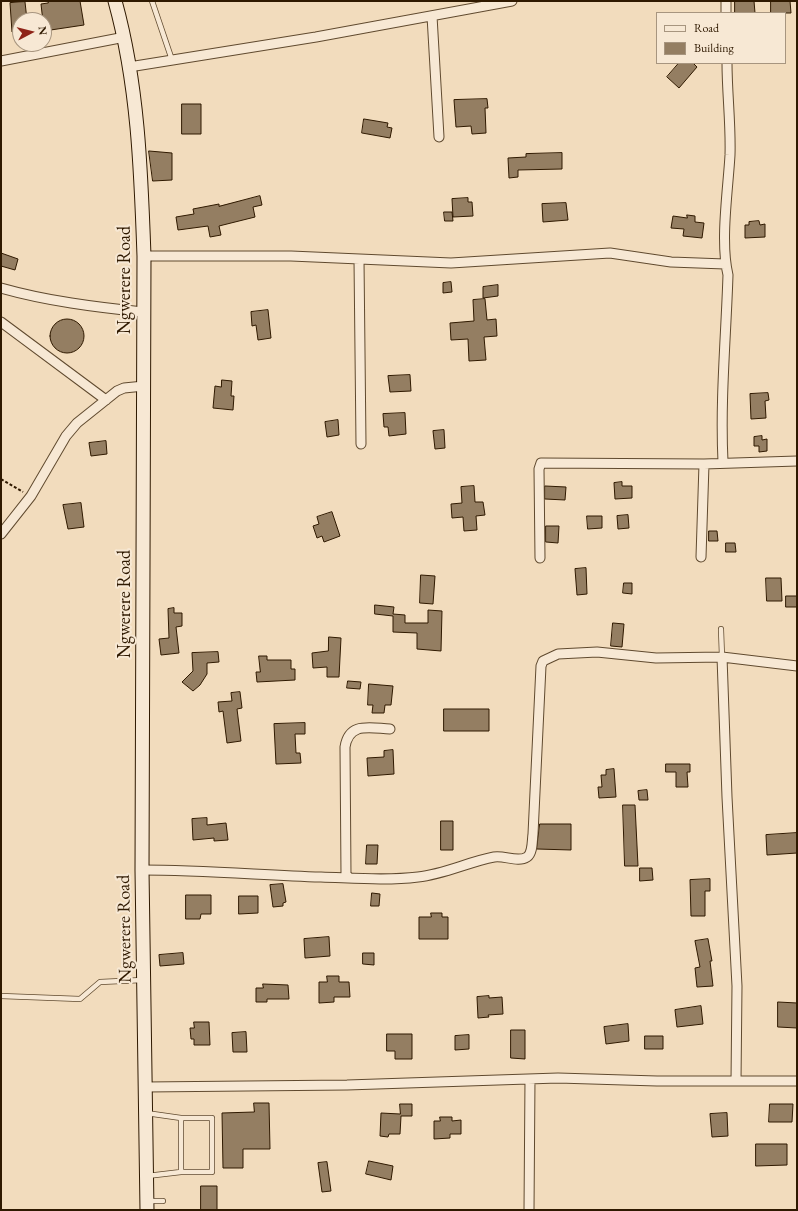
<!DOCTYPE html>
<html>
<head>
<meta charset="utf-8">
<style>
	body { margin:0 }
	#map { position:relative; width:798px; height:1211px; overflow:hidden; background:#f2dcbd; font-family:"EB Garamond",serif }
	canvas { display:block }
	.frame { position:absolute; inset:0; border:2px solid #2f1900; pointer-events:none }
	.legend { position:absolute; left:656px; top:12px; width:130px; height:52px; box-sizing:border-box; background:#f7e8d4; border:1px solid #a7957f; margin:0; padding:5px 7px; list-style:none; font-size:12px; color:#2f1900 }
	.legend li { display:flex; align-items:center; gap:8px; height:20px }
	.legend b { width:20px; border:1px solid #a7957f }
	.north { position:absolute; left:12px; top:12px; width:40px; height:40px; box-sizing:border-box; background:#f7e8d4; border:1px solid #a7957f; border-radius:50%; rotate:83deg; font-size:11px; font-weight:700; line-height:16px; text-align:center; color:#2f1900 }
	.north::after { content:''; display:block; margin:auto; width:14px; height:18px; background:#8f2418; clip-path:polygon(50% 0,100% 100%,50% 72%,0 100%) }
</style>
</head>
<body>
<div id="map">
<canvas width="798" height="1211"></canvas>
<div class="frame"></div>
<ul class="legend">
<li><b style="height:5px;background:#f7e8d4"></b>Road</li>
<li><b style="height:11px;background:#947e62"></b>Building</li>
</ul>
<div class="north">N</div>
</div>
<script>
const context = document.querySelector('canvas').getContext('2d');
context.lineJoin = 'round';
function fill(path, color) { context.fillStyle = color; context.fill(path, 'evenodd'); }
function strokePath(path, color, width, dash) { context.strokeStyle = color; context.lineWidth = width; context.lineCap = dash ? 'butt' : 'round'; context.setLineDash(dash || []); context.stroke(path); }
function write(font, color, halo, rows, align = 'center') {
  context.font = font + ' "EB Garamond",serif'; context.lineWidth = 4; context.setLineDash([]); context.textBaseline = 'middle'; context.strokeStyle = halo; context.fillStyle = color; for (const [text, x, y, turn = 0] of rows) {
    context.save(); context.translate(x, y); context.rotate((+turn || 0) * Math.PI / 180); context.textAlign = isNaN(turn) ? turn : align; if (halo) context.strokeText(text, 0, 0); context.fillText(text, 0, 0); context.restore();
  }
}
const building = new Path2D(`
	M48,1H80L84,25L44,31L41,4L48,3Z
	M735,1H754L755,13H735Z
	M771,1H790L791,13H771Z
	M25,2L27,20H20V31L12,32L10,3Z
	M679,63H693L697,67L679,88L667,77Z
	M487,99L488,108H485L486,133L472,134L471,126L456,127L454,100Z
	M182,104H201V134H182Z
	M364,119L388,123L387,127L392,128L390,138L362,133Z
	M149,151L172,153V180L153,181Z
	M562,153V169L518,170V177L509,178L508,158L526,157V154Z
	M260,196L262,205L253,207L255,217L219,226L221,235L210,237L208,226L178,230L176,217L194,214L193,209L219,204V206Z
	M468,198V202H472L473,216L453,217L452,199Z
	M566,203L568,220L543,222L542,204Z
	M444,212H452L453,221H445Z
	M687,215L695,216V222L704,223L702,238L683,236L684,229L671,228L673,216L687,218Z
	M759,221L760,225L765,224V237L745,238V225H749V222Z
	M1,253L18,259L15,270L1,266Z
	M451,282L452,292L443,293V283Z
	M498,285V296L483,298V287Z
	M485,299L487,320L496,319L497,336L484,337L486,360L469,361L468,339L451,340L450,323L474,321L473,300Z
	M268,310L271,338L258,340L256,325L252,326L251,312Z
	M50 336a17 17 0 1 1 34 0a17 17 0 1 1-34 0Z
	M410,375L411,391L390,392L388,376Z
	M222,380L232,381L231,396H234L233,410L213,408L215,386L221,387Z
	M768,393L769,400L765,401L766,418L751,419L750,394Z
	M405,413L406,434L389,436L388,427H384L383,414Z
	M338,420L339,435L327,437L325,422Z
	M444,430L445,448L435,449L433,431Z
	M762,436V440L767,439V451L759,452V446H754V437Z
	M106,441L107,454L91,456L89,443Z
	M622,482V486H632V498L615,499L614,483Z
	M474,486L475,502H483L485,515L476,516L477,530L464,531L463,517L452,518L451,504L462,503L461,487Z
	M545,486L566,487L565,500L545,499Z
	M81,503L84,527L68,529L63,505Z
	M332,512L340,536L324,542L322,536L317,538L313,526L319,524L317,517Z
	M628,515L629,528L618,529L617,516Z
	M587,516H602V528L588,529Z
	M546,526H559L558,543L546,542Z
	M709,531H717L718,541H709Z
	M726,543H735L736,552H726Z
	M586,568L587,594L577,595L575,569Z
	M421,575L435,576L433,604L420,603Z
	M766,578H781L782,601H767Z
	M624,583H632V594L623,593Z
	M786,596H797V607H786Z
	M375,605L394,607L393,614L405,615V623H428V610L442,611L441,651L417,649V633L393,632V616L375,614Z
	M174,608V613H182V626L176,627L179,653L161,655L159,639L169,638L168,609Z
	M613,623L624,624L622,647L611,646Z
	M329,637L341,638L339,677H327V667L313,668L312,653L328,651Z
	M218,652L219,662L207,663V674L200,685L193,691L182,682L193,671L192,653Z
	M259,656H267V660H291V669H295V680L257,682L256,672H260Z
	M348,681L361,682L360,689L347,688Z
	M369,684L393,686L391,705H385L384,713H372L373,705H368Z
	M240,692L242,708L237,709L241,741L227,743L223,711L219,712L218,702L232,701L231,693Z
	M444,709H489V731H444Z
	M305,723V734H295L296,753H300L301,763L276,764L274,724Z
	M393,750L394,774L368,776L367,758L384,757V751Z
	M666,764H690V772H687L688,787H676V772H666Z
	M614,769L616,797L599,798L598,787H602L601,775H606V770Z
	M647,790L648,800H639L638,791Z
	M623,805H635L638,866H625Z
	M207,818V825L226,823L228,840L214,841V838L193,840L192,819Z
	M441,821H453V850H441Z
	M540,824H571V850L537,849Z
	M797,833V853L767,855L766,835Z
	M367,845H378L377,864H366Z
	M640,868H652L653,880L640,881Z
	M710,879V891H705V916H691L690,880Z
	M283,884L286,902L283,903V906L273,907L270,885Z
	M372,893L380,894L379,906H371Z
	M186,895H211V914H201L200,919H186Z
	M239,896H258V913L239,914Z
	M431,913H442V917H448V939H419V917H431Z
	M329,937L330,956L305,958L304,939Z
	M708,939L712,961H710L713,986L697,987L695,968L700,967L695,941Z
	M183,953L184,964L160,966L159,955Z
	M363,953H374V965L363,964Z
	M327,976H339V982H349L350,997H334V1002L319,1003V982H327Z
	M263,984L288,985L289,999H267V1002H256V988H263Z
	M489,996V998L502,997L503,1014L488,1015L489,1017L478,1018L477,997Z
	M778,1002L797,1003V1028L778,1027Z
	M701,1006L703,1024L677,1027L675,1010Z
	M194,1022H209L210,1045H194V1039H191L190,1028H194Z
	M628,1024L629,1041L606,1044L604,1027Z
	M511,1030H525V1059L511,1058Z
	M246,1032L247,1052H233L232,1033Z
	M387,1034H412V1059H395V1051H387Z
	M469,1035V1049L455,1050V1036Z
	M645,1036H663V1049H645Z
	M254,1103H269L270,1149H243V1168H223L222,1113L254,1112Z
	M400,1104H412V1116H401L400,1134H389L388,1137L380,1136L381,1113L400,1114Z
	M770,1104H793L792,1122H769Z
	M727,1113L728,1136L712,1137L710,1114Z
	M440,1117H452V1121L461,1120V1134H450V1138L434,1139V1121H440Z
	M756,1144H787V1165L756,1166Z
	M369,1161L393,1166L391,1180L366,1174Z
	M327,1162L331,1191L322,1192L318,1163Z
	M201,1186H217V1210H201Z`);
const path = new Path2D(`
	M1,479L23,492`);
const lane = new Path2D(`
	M152,1L172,60
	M721,629L722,657
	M1,996L80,999L100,982L143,980
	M146,1113L181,1118H212V1172H181L147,1176
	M181,1172V1118
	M148,1201H163`);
const street = new Path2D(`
	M726,13V1
	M432,16L439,137
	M1,61L125,37
	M129,67L316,37L512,1
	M144,256H291L451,263L610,253L671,262L725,264
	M359,260L361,444
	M1,288C47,301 95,307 143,312
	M1,322L106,400
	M723,462C720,400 726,337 728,275C720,242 728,190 730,155C731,125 727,93 727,63
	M1,534L31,496L66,436L77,423L117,391L124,388L144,386
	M701,557L704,464L797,461
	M540,558L539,469L541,463L704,464
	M722,657L727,797L737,986L736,1081
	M142,870C202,870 261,875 321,877C353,878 386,881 418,877C445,874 468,862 494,857C504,855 518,863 527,857C533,853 532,840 533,834L541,666L543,661L558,654L597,652L656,658L722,657L797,666
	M350,878L346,875L345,747C349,722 369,728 390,729
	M146,1087L347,1085L558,1078L657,1081H797
	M529,1210L530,1079`);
const secondary = new Path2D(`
	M115,1C138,84 141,170 144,256L142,870L147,1210`);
const streetNames = [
	["Ngwerere Road",125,280,-90],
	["Ngwerere Road",125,604,-90],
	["Ngwerere Road",125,929,-91]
];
fill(building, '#947e62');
strokePath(building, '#2f1900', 1);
strokePath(lane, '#604a2f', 6);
strokePath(street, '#604a2f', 11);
strokePath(secondary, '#2f1900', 15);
strokePath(path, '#2f1900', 2, [3, 2]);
strokePath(lane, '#f7e8d4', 4.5);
strokePath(street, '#f7e8d4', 9);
strokePath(secondary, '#f7e8d4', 13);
write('18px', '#2f1900', '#f7e8d4', streetNames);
</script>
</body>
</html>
